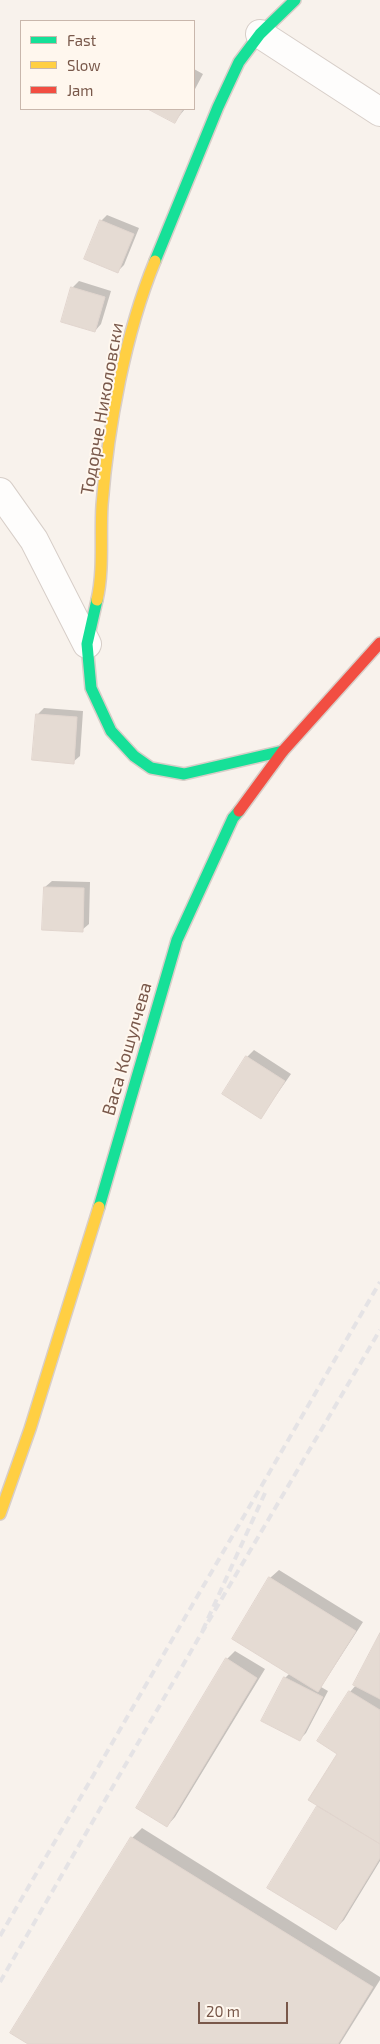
<!DOCTYPE html>
<html>
<head>
<meta charset="utf-8">
<style>
	body { margin:0 }
	#map { position:relative; width:380px; height:2044px; overflow:hidden; background:#f8f2ec; font-family:"Exo 2",sans-serif }
	canvas { display:block }
	.legend { position:absolute; left:20px; top:20px; width:175px; height:90px; box-sizing:border-box; background:#fff7ee; border:1px solid #c9b7ac; margin:0; padding:6px 9px; list-style:none; font-size:15px; color:#79584a }
	.legend li { display:flex; align-items:center; gap:10px; height:25px }
	.legend b { width:25px; border:1px solid #c9b7ac }
	.scale { position:absolute; left:198px; top:2002px; width:90px; height:22px; box-sizing:border-box; border:2px solid #79584a; border-top:0; padding-left:6px; font-size:15px; line-height:18px; white-space:nowrap; color:#79584a; -webkit-text-stroke:4px #fff7ee; paint-order:stroke }
</style>
</head>
<body>
<div id="map">
<canvas width="380" height="2044"></canvas>
<ul class="legend">
<li><b style="height:6px;background:#16e098"></b>Fast</li>
<li><b style="height:6px;background:#ffcf43"></b>Slow</li>
<li><b style="height:6px;background:#f24e42"></b>Jam</li>
</ul>
<div class="scale">20 m</div>
</div>
<script>
const context = document.querySelector('canvas').getContext('2d');
context.lineJoin = 'round';
function fill(path, color) { context.fillStyle = color; context.fill(path, 'evenodd'); }
function strokePath(path, color, width, dash) { context.strokeStyle = color; context.lineWidth = width; context.lineCap = dash ? 'butt' : 'round'; context.setLineDash(dash || []); context.stroke(path); }
function write(font, color, halo, rows, align = 'center') {
  context.font = font + ' "Exo 2",sans-serif'; context.lineWidth = 4; context.setLineDash([]); context.textBaseline = 'middle'; context.strokeStyle = halo; context.fillStyle = color; for (const [text, x, y, turn = 0] of rows) {
    context.save(); context.translate(x, y); context.rotate((+turn || 0) * Math.PI / 180); context.textAlign = isNaN(turn) ? turn : align; if (halo) context.strokeText(text, 0, 0); context.fillText(text, 0, 0); context.restore();
  }
}
const shadow = new Path2D(`
	M194,69L203,74L194,91Z
	M151,109H185L175,121Z
	M107,215L139,228L124,265L118,271L101,221Z
	M79,281L111,291L101,324L95,331L72,288Z
	M44,708L83,711L80,756L73,762L37,715Z
	M52,881L90,882L89,924L82,930L45,887Z
	M254,1050L291,1074L261,1117L247,1057Z
	M279,1570L363,1622L321,1687L328,1691L306,1733L300,1739L285,1678L290,1673L270,1578Z
	M380,1636V1861L344,1920L335,1929L269,1888L318,1805L338,1753L350,1692L356,1685Z
	M235,1651L265,1669L175,1817L167,1826L227,1659Z
	M142,1828L380,1977V1980L340,2044H30L132,1838Z`);
const building = new Path2D(`
	M148,109H183L175,123Z
	M100,220L134,234L118,273L84,259Z
	M71,287L105,297L95,332L61,322Z
	M36,714L77,717L74,764L32,760Z
	M44,887L84,888L83,932L42,930Z
	M246,1056L285,1081L261,1119L222,1094Z
	M269,1577L356,1631L318,1692L232,1639Z
	M380,1633V1699L353,1685Z
	M226,1658L257,1678L167,1827L136,1808Z
	M284,1677L323,1697L300,1741L261,1721Z
	M349,1691L380,1710V1844L308,1800L337,1754L317,1741Z
	M317,1806L380,1844V1858L336,1930L267,1888Z
	M131,1837L373,1987L338,2044H28L10,2033Z`);
const street = new Path2D(`
	M260,34L380,112
	M0,492L34,540L87,644`);
const fast = new Path2D(`
	M155,261L218,107L239,62L260,34L295,0
	M97,600L87,644L91,688L111,731L134,756L151,768L184,774L283,751
	M99,1207L177,940L233,818L239,811`);
const slow = new Path2D(`
	M97,600C104,569 100,537 102,505C108,427 125,334 155,261
	M0,1514L30,1429L99,1207`);
const jam = new Path2D(`
	M239,811L283,751L380,643`);
const rail = new Path2D(`
	M265,1493L201,1634L380,1330
	M0,1936L380,1282
	M0,1982L201,1634`);
const streetNames = [
	["Тодорче Николовски",102,409,-80],
	["Васа Кошулчева",127,1049,-74]
];
fill(shadow, '#0003');
fill(building, '#e5dbd3');
strokePath(building, '#e1d5ce', 1);
strokePath(street, '#d7cec8', 30);
strokePath(fast, '#d8cec8', 14);
strokePath(slow, '#d8cec8', 14);
strokePath(jam, '#d8cec8', 14);
strokePath(street, '#fefdfc', 28);
strokePath(fast, '#16e098', 11);
strokePath(slow, '#ffcf43', 11);
strokePath(jam, '#f24e42', 11);
strokePath(rail, '#e5e3e5', 4, [8, 5]);
write('18px', '#79584a', '#fff7ee', streetNames);
</script>
</body>
</html>
